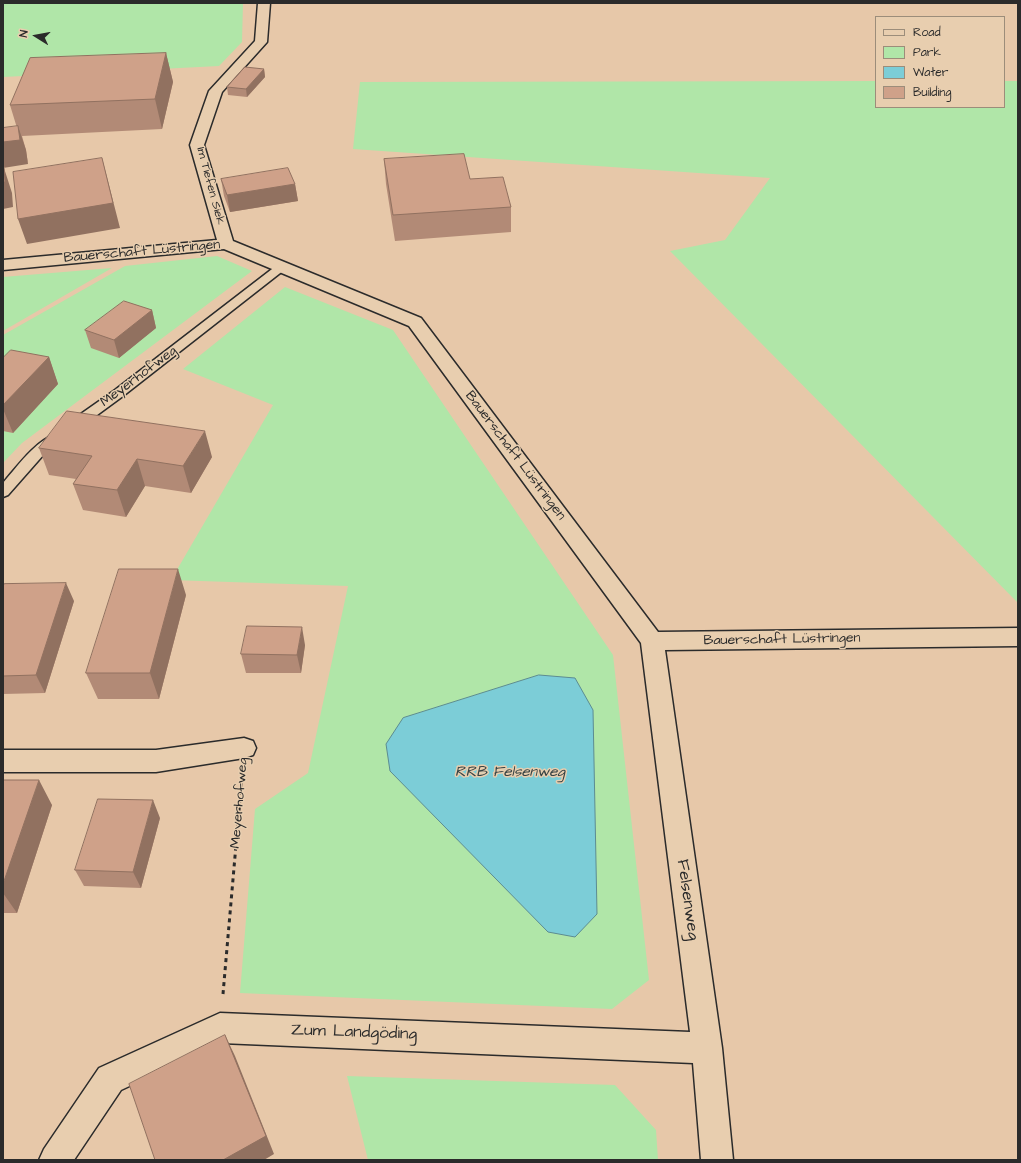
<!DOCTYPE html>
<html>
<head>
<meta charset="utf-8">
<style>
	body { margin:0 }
	#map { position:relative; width:1021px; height:1163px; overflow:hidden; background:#e7c8a9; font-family:"Architects Daughter",sans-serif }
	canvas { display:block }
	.frame { position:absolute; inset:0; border:4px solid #2b2b2b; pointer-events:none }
	.legend { position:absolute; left:875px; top:16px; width:130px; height:92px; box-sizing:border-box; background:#e8ceaf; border:1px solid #9c8d7a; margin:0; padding:5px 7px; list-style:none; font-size:12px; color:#2b2b2b }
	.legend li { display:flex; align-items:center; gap:8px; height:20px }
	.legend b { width:20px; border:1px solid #9c8d7a }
	.north { position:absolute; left:16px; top:16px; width:40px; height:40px; -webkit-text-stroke:3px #e8ceaf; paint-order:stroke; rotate:281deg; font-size:11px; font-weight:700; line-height:16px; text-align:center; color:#2b2b2b }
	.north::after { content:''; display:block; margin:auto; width:14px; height:18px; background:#2b2b2b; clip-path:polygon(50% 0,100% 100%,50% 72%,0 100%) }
</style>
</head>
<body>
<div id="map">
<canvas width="1021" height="1163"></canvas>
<div class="frame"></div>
<ul class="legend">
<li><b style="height:5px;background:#e8ceaf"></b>Road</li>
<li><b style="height:11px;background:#b0e6a8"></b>Park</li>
<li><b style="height:11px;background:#7ccdd7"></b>Water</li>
<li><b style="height:11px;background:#cfa189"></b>Building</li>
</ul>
<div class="north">N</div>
</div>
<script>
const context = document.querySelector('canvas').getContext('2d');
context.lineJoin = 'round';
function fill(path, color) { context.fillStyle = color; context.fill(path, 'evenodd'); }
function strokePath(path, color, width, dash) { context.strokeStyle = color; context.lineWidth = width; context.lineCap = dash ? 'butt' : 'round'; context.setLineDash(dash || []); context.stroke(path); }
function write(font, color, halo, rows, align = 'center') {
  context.font = font + ' "Architects Daughter",sans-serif'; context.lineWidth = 3; context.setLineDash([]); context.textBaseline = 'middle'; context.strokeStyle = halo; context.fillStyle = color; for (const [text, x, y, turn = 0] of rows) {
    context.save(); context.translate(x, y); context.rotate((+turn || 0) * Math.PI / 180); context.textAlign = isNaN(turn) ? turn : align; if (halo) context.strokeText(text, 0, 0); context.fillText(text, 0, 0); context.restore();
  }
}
const green = new Path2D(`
	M3,3H243L242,42L219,66L3,77Z
	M876,81V107H1004V81H1018V603L670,251L725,240L770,178L353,149L360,82Z
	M217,256L252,271L22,443L3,463V335L125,266Z
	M112,268L3,331V277Z
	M285,287L393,330L613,655L649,980L612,1009L240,993L255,809L308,773L348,586L171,580L273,405L183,369Z
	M347,1076L615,1085L656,1130L658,1160H368Z`);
const water = new Path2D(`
	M539,675L575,678L593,710L597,914L575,937L548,932L390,771L386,744L403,718Z`);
const path = new Path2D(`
	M223,994L242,776`);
const service = new Path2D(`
	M280,265L286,268L284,270L123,396L78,429L73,430L68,429L66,426L68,423L115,390L276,266Z
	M55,435L60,436L62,439L45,453L8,495L3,497V483C16,468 36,440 55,435Z`);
const minor = new Path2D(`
	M258,3H270L267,42L222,92L204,145L233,241L421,318L658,632L1018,628V646L665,650L722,1048L733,1160H701L693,1063L221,1043L121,1090L74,1160H39L44,1149L99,1068L220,1013L690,1032L641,643L409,326L224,249L3,270V260L217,240L190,145L209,91L255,41Z
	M244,738L253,741L256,748L253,755L244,758L156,772H3V750H156Z`);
const wall = new Path2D(`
	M166,53L173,82L162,129L22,136L26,150L28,164L10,105Z
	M264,69L265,77L247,97L228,95L227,87Z
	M384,159L470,179L511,207V232L395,241L386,184Z
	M221,179L295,184L298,201L230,212L224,196Z
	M152,310L156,328L119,358L91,348L85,330Z
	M49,357L58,384L13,433L3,431V358Z
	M39,448L212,457L191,493L145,486L126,517L83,510L73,484L76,479L49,475Z
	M3,586L74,601L45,693L3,694Z
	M186,595L159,699H98L86,673Z
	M305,645L301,673H246L241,654Z
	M3,780L52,805L17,913H3Z
	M160,818L141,888L84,886L75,870Z`);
const shadedWall = new Path2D(`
	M166,53L173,82L162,129L155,99Z
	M264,69L265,77L247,97L246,89Z
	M18,126L26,150L28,164L3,168V142Z
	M102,158L120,228L27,244L18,219Z
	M4,168L12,193L13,207L3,209Z
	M295,184L298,201L230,212L227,195Z
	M152,310L156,328L119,358L114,340Z
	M49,357L58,384L13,433L3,409V405Z
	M205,431L212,457L191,493L183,466Z
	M137,459L145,486L126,517L117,490Z
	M178,569L186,595L159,699L150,673Z
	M66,583L74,601L45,693L36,675Z
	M302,627L305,645L301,673L297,655Z
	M39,780L52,805L17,913L3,893V884Z
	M153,800L160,818L141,888L133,872Z
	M225,1035L235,1056L274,1154L264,1160H223Z`);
const building = new Path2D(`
	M166,53L155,99L10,105L30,58Z
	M245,67L264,69L246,89L227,87Z
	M18,126L20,140L3,142V128Z
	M464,154L470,179L503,177L511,207L393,215L384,159Z
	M102,158L113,203L18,219L13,172Z
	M3,168H4L5,182H3Z
	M288,168L295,184L227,195L221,179Z
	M124,301L152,310L114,340L85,330Z
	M11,350L49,357L3,405V358Z
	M67,411L205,431L183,466L137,459L117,490L73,484L92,456L39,448Z
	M119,569H178L150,673H86Z
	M66,583L36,675L3,676V586L4,584Z
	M247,626L302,627L297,655L241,654Z
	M3,780H39L3,884Z
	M98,799L153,800L133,872L75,870Z
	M225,1035L266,1136L223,1160H155L129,1084Z`);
const farStreetnames = [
	["Im Tiefen Siek",210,186,75]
];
const streetNames = [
	["Bauerschaft Lüstringen",142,252,-5],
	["Meyerhofweg",139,377,-37],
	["Bauerschaft Lüstringen",515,456,53],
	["Bauerschaft Lüstringen",782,640,-1],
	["Meyerhofweg",240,803,-85]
];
const waterNames = [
	["RRB Felsenweg",510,773]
];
const nearStreetnames = [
	["Felsenweg",687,900,82],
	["Zum Landgöding",354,1033,2]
];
fill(green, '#b0e6a8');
fill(water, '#7ccdd7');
strokePath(water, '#5c8c92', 1);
strokePath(service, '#2b2b2b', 3);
strokePath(minor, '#2b2b2b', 3);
strokePath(path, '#2b2b2b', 3, [4, 4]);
fill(service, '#e8ceaf');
fill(minor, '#e8ceaf');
fill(wall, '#b28a76');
fill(shadedWall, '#917160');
fill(building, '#cfa189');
strokePath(building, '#917160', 1);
write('12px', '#2b2b2b', '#e8ceaf', farStreetnames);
write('14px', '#2b2b2b', '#e8ceaf', streetNames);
write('italic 15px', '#374345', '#e8ceaf', waterNames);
write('17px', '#2b2b2b', '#e8ceaf', nearStreetnames);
</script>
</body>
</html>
